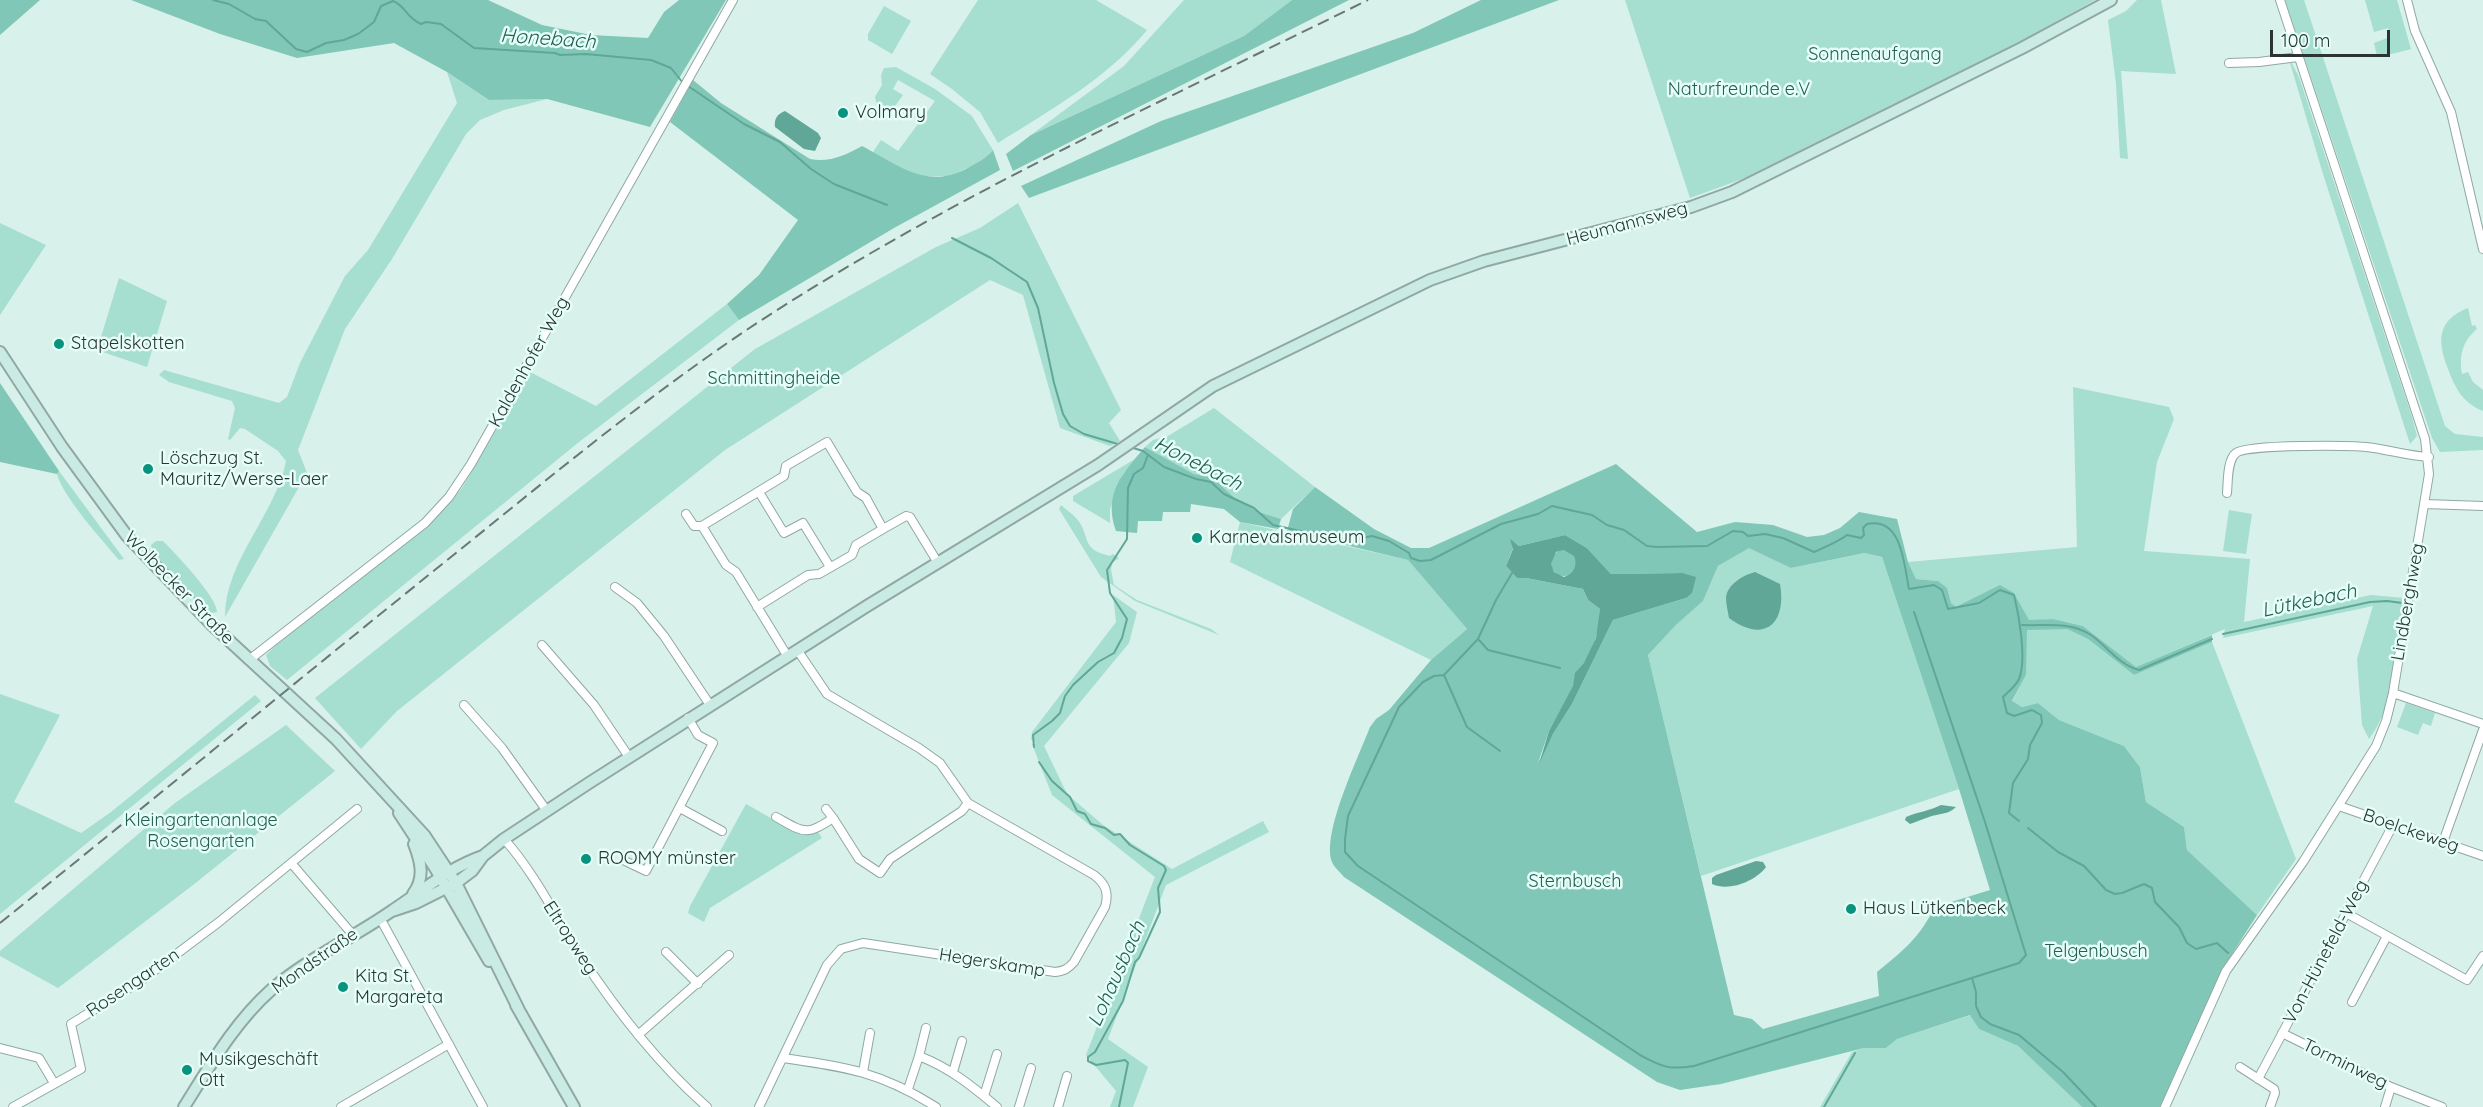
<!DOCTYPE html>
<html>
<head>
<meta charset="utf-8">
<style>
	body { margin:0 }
	#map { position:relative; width:2483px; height:1107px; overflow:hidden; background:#d8f1ea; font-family:Quicksand,sans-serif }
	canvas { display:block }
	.scale { position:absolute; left:2270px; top:30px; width:120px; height:27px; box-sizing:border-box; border:3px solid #2b3432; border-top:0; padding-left:8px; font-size:18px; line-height:21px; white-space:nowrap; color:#2b3432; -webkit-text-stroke:4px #e5fef7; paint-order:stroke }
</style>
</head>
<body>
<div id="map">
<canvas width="2483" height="1107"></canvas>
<div class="scale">100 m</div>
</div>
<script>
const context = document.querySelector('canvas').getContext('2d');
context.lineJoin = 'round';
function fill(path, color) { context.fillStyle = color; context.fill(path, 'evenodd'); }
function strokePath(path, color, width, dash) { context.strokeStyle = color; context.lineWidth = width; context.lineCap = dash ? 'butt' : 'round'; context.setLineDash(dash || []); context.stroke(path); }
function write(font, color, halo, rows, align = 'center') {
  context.font = font + ' Quicksand,sans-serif'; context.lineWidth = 5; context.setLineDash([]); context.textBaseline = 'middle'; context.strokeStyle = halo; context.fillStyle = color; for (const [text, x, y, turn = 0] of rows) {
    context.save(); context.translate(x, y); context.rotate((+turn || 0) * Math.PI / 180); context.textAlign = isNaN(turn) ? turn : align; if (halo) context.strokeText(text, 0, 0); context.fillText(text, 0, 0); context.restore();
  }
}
const green = new Path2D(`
	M978,0H1096L1147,30C1108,78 1050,110 998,143L980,112L952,89L930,74Z
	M1184,0H1292L1244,36L1031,135L1124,66Z
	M1625,0H2095L2020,42L1781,165L1690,198Z
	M2137,0H2161L2176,74L2121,71L2128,159L2120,158L2116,84L2108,20L2126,11Z
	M2285,0H2304L2445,426L2455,434L2483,437V450L2440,452L2432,438Z
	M2365,0H2397L2411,49L2380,57L2377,56L2374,43L2390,37L2388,28L2374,32Z
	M884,6L911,21L892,54L868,40V34Z
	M2288,56L2299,77L2412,417L2417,436L2410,444L2323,174Z
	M896,67L935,89L972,116L993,150L987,158L951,176H920L890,164L873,152L881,140L898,151L935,101L898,80L893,89L903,95L887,117L877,105L875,97L882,85L881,75L884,68Z
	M447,72L489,100L547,99L504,110L480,120L466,134L392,259L345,329L298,450L307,473L225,617C225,560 275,516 286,461L278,451L245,429L240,428L230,440L228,439L235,408L232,401L169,382L159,375L164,370L279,403L287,397L300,363L345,276L368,250L457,103Z
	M1018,203L1121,410L1109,423L1120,441L1110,446L1060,428L1023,295L990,280L725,450L397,711L361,749L315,698L755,349L936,247L980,228Z
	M0,223L46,245L0,315Z
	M119,278L167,301L147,367L97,350Z
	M727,304L739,320L579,442L287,680L270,666L266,655L275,646L420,531L443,510L462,488L530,372L596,406Z
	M2468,308L2472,326L2475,325L2477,329C2462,341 2459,357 2462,374L2468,372L2473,382L2483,390V411C2463,403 2455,388 2448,369C2437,341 2437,320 2468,308Z
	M2073,387L2169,407L2174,419L2157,462L2144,551L2250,559L2244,622L2371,595L2405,598C2398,640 2396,705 2369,739L2362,725L2357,659L2373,606L2223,638L2225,629L2136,667L2083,626L2053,619L2029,621L2014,593L1956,607L1951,603L1938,581L1916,579L1908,562L2077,547Z
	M1214,408L1315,487L1281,519L1259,512L1237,500L1213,478L1194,474L1145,447L1153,440L1168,436Z
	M1135,459L1123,474L1110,509V523L1073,501V496Z
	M59,471L124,559L119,560C102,540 63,497 57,474Z
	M1061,505C1065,509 1072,513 1076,518C1092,536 1079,549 1110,556L1113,554L1119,558L1112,563L1111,570L1114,585L1137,600L1211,629L1219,635L1135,601L1101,577L1059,509Z
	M2229,510L2252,514L2246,554L2223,551Z
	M1240,522L1408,560L1467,629L1431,660L1230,562Z
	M156,541H163C175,553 218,598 217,612L211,613L154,556L151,545Z
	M1750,547L1791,568L1866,553L1882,557L1959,789L1701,876L1648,655L1676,625L1703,601L1718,566Z
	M1113,595L1137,612L1129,643L1044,746L1067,794L1103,825L1172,869L1263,821L1269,832L1166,885L1108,1039L1148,1067L1133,1107H1110L1116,1091L1086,1055L1155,877L1052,795L1032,744L1036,743L1031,739L1032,732L1116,622Z
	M2047,628L2067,629L2088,639L2134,675L2212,642L2296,859L2257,915L2187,850L2184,827L2146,802L2140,767L2124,746L2059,720L2038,703L2022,707L2012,702L2026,675V630Z
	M0,694L60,715L14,802L81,833L111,812L255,695L261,701L0,914Z
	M2406,703L2435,713L2431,726L2423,723L2418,735L2397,727Z
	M286,725L335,771L193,885L58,988L0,956V951L175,803Z
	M746,804C764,813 799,839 818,832L822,838L710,908L704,922L688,913L690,906Z
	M1971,1015L1979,1029L2018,1046L2082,1107H1820L1852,1052L1864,1048H1886L1897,1039Z`);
const forest = new Path2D(`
	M0,0H40L0,35Z
	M131,0H488L542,25L591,35L648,38L664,12L679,0H726L650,127L547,99L489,100L447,72L394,43L297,58L220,34Z
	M1292,0H1349L1013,171L1006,154L1031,135L1244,36Z
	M1481,0H1559L1029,198L1021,186L1161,121L1413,33Z
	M693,80L721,103L810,159C829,163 846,155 862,146C897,164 925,190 966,169C976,163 986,159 993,150L1000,170L894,228L739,320L727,304L759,275L798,220L670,122Z
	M0,383L59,471L57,474L0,462Z
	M1145,447L1194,474L1213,478L1237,500L1259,512L1281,519L1278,529L1240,522L1224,509L1191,504L1190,512H1163L1162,521H1138L1137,533L1116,531C1103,494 1122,474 1145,447Z
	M1616,464L1697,532L1735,522L1773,525L1807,537L1824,535L1840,528L1859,512L1897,519L1908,562L1916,579L1938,581L1947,588L1951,603L1956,607L2000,585L2014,593L2029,620L2053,619L2083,626L2136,667L2212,635V642L2134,675L2088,639L2067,629L2027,630L2026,675L2012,701L2022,707L2038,703L2059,720L2124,746L2140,767L2146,802L2184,827L2187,850L2257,915L2223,968L2162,1107H2082L2018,1046L1979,1029L1970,1015L1897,1039L1886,1048H1864L1721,1084L1680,1090L1657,1082L1344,877C1341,873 1334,867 1332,862C1321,834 1359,756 1370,727L1376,719L1389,710L1431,660L1467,629L1408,560L1287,531L1293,509L1315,487L1374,529L1411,548H1429ZM1565,535L1587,548L1611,574L1682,573L1686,598L1613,620L1572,704L1553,734L1538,763L1549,731L1574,686C1573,674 1580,669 1586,661C1595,646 1600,626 1600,609L1588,600L1583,589L1526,578H1517L1506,566L1515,543L1519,546ZM1749,548L1791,568L1865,553L1882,557L1959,789L1990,890L1935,907C1919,938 1904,950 1877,972L1879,996L1763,1029L1752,1019L1734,1015L1648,655L1676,625L1703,601L1718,566Z
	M1551 563a13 13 0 1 1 26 0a13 13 0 1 1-26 0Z`);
const water = new Path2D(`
	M785,111L818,133L821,138L815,151L804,149L775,127C774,119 777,114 785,111Z
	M1565,535L1587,548L1611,574L1682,573L1696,577L1692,593L1686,598L1613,620L1572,704L1553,734L1539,764L1549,731L1573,686L1575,673L1584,663L1596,638L1600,609L1588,600L1583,589L1526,578H1517L1506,566L1513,549L1510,539L1519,546ZM1564,550L1574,556C1578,565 1574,574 1564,577L1554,572L1551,564L1556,552Z
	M1755,572L1780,584C1787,624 1764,644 1729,618C1728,612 1726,604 1726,598C1727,584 1744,575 1755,572Z
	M1941,805L1956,807C1948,815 1939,813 1929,817C1922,819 1917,822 1910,824L1905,820L1906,817C1918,812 1929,811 1941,805Z
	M1756,861L1763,862L1766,867C1756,881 1729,892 1712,884V878L1716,875Z`);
const stream = new Path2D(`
	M213,0L229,4L255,19L266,21L296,49L307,52L326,43L344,40L358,34L374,22L381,6L393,1C406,6 406,18 421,24L426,22L441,24L474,48L555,53L560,55L586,54L651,60L671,68L683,83
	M688,86L744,124L780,142L811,169L834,184L887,205
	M952,238L991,258L1027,282L1038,308L1054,383L1063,414L1070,426L1084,434L1121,445
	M1130,447L1143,451L1164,467L1196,479L1211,482L1224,494L1254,508L1273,525L1305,532H1324L1343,539L1354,540L1372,536L1389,541L1409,553L1411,558L1420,561L1431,560L1501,524L1538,514L1552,506L1592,515L1607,525L1624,530L1647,546L1657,547L1707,546L1733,531L1743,532L1748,536L1765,534L1783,538L1814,552C1825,547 1838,542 1847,535L1861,538L1864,535L1863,528L1867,524C1902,516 1904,565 1909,589L1934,585L1942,590L1948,609L1979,603L2000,590L2014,595C2019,615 2027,660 2019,679C2016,686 2008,692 2003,697L2007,713L2014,716L2032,710L2041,715L2042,723L2030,745L2028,759L2013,783L2009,813L2019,821
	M1512,573L1496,600L1478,639L1444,675L1434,676L1423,682L1399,707L1348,816L1345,839V852L1358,866L1640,1055C1663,1067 1668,1070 1694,1066L2019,963L2026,955L1985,822L1914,612
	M2022,625C2045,626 2070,621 2091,635C2107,646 2119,665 2139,670L2212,639
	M2223,634L2370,602L2387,601L2402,603
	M1479,640L1488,650L1560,668
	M1444,675L1467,727L1500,751
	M1034,747L1033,735L1052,721L1060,713L1065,696L1073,685L1098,662L1114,653L1122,638L1127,619L1110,593L1107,570L1127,539L1128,488L1134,474L1143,468L1148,455
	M1039,762L1052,781L1070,797L1077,811L1085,814L1091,824L1105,828L1114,835L1120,834L1130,845L1164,866L1166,870L1158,888L1160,912L1139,958L1135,962L1123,1001L1095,1052L1088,1057V1061L1096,1065L1125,1060L1128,1063L1119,1107
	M2028,828L2058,852L2084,866L2106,890L2115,894L2122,893L2144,884L2152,888L2155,902L2179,927L2187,943L2196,949L2217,943L2228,953
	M1972,978L1976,992V1006L1981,1017L1990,1024L2019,1035L2063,1072L2096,1107
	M1824,1107L1855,1053`);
const street = new Path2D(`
	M2407,0L2415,31L2451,112L2483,249
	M2229,63L2259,62L2298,57
	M759,492L784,533L803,523L830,567
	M2227,493C2228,482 2227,460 2236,453C2247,444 2356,445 2374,448C2393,451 2410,456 2429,457
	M2425,504L2483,506
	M686,514L694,526H702
	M615,587L637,603L664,636L710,705
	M757,607L808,575L819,574L852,555L856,545L883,529
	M542,645L594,705L629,757
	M788,657L736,572L726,565L702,526L784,476L786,466L827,442L857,492L866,498L883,529L906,516L910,517L938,563
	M249,660L425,523L449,497L471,464L733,0
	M2393,693L2483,724
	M464,705L502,748L547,811
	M2339,806L2483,856
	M680,808L722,831
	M826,809L833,818
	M776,817C803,832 806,837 833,818L859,859L880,873L890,859L962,811L968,803
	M504,839C534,872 556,917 580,955C616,1010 657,1063 707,1107
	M2443,842L2483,730
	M625,861L646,871L713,743L698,735L688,718
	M292,864L353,935
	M2346,913L2467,980L2483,956
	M380,918L483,1107
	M666,952L698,984
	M2352,1002L2387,936
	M2282,1033L2391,1087L2442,1107
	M638,1035L729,955
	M0,1048L39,1058L54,1083
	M919,1056L926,1028
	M783,1058C846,1067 881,1072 936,1107
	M2240,1067L2274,1089L2275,1093L2270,1107
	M863,1072L870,1033
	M953,1072L962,1041
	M2258,1079L2393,825
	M908,1089L919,1056C950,1068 972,1086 997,1107
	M984,1096L997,1054
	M13,1107L81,1069L71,1024L142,980L219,922L357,809
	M341,1107L449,1044
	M759,1107L827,965L841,949L863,943L1055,972C1064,971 1068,969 1074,962L1105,907C1109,893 1106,884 1094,875L968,803L940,763L919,748L827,694L798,651
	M1019,1107L1031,1068
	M1058,1107L1067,1076
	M2165,1107L2226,971L2303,862L2376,746L2386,721L2393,693L2429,474L2425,439L2280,0
	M2385,1107L2391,1087`);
const secondary = new Path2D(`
	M0,352L62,447L127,536L211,624L336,739L425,836L456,883L519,1010
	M399,813L435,868L489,961
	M413,894C425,878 421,862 414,844
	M392,911L416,903L456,883L472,871L483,856L504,839L589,783L867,606L1098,465L1213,386L1430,280L1484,261L1691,207L1732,192L2022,48L2111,0
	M516,1005L574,1107
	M184,1107C210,1066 234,1023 271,990C308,958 353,938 393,910C422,891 450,867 483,856`);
const rail = new Path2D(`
	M0,923C149,803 297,681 446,561C548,479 648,395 757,323C950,197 1161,102 1368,0`);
const markers = [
	[843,113,6,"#07937e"],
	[59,344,6,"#07937e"],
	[148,469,6,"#07937e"],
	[1197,538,6,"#07937e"],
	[586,859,6,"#07937e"],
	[1851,909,6,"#07937e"],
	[343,987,6,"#07937e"],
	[187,1070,6,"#07937e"]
];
const parkNames = [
	["Sonnenaufgang",1875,55],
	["Naturfreunde e.V",1739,90],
	["Schmittingheide",774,379],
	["Kleingartenanlage",201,821],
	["Rosengarten",201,842],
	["Sternbusch",1575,882],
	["Telgenbusch",2096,952]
];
const poiNames = [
	["Volmary",855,113],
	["Stapelskotten",71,344],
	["Löschzug St.",160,459],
	["Mauritz/Werse-Laer",160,480],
	["Karnevalsmuseum",1209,538],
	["ROOMY münster",598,859],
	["Haus Lütkenbeck",1863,909],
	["Kita St.",355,977],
	["Margareta",355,998],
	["Musikgeschäft",199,1060],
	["Ott",199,1081]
];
const streetNames = [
	["Heumannsweg",1627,224,-15],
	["Kaldenhofer Weg",529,362,-61],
	["Wolbecker Straße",179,588,46],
	["Lindberghweg",2408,602,-80],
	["Boelckeweg",2411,831,19],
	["Eltropweg",570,938,57],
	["Von-Hünefeld-Weg",2326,952,-62],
	["Mondstraße",315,961,-35],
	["Hegerskamp",992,963,9],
	["Rosengarten",133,983,-34],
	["Torminweg",2345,1064,26]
];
const waterNames = [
	["Honebach",548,39,4],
	["Honebach",1198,464,27],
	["Lütkebach",2309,601,-12],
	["Lohausbach",1117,974,-66]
];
fill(green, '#a6ded0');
fill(forest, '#80c7b7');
fill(water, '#60a797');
strokePath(stream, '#60a797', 2);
strokePath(street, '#91a8a2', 10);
strokePath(secondary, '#91a8a2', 14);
strokePath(street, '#fff', 8);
strokePath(secondary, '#c9ebe4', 10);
strokePath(rail, '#697874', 2, [12, 6]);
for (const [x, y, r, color] of markers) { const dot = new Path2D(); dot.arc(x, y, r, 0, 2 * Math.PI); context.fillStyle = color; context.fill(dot); strokePath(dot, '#e5fef7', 2); }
write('18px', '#255f54', '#e5fef7', parkNames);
write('18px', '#2b3432', '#e5fef7', poiNames, 'left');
write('18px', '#2b3432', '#e5fef7', streetNames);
write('italic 20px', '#245e53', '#e5fef7', waterNames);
</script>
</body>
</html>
